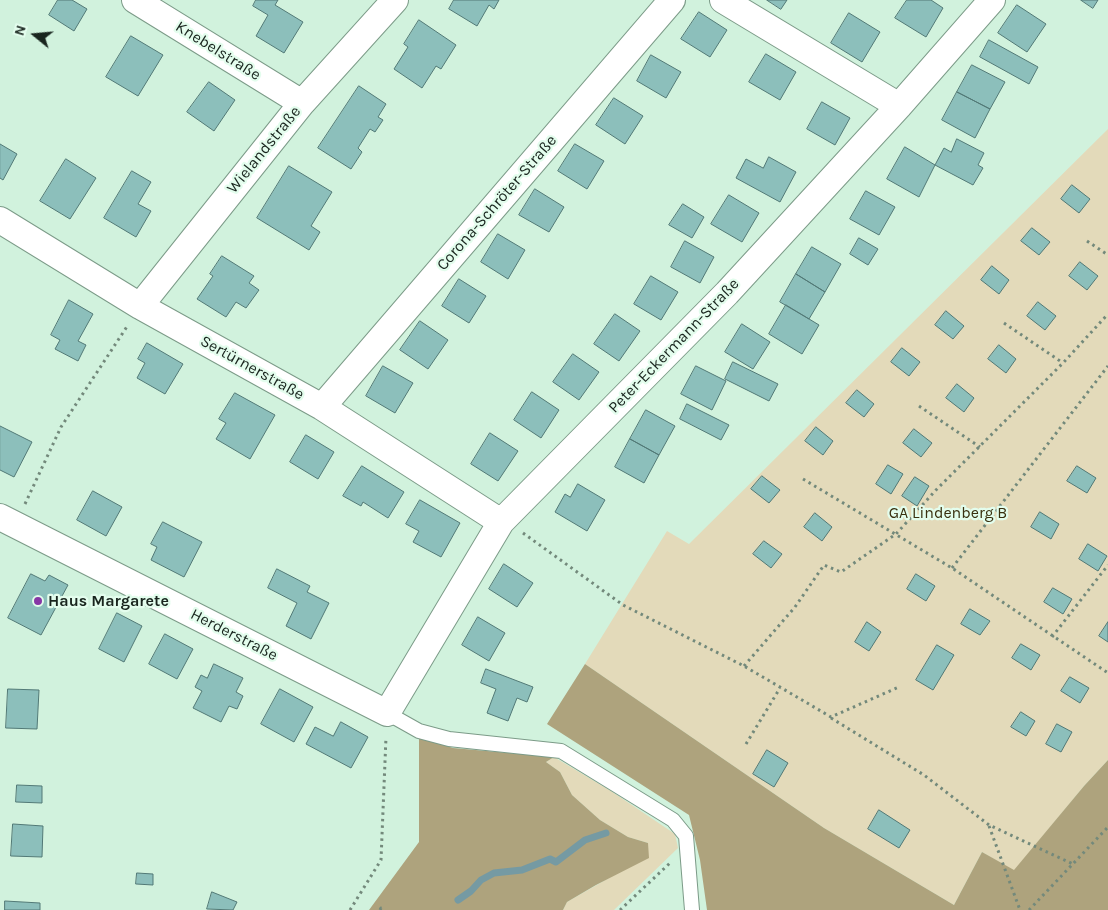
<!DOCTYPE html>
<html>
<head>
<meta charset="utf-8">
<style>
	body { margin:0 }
	#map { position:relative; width:1108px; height:910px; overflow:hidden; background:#d1f2dd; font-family:Karla,sans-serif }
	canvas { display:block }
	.north { position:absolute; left:10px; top:10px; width:50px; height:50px; -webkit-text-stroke:4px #e3fded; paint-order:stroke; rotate:287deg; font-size:14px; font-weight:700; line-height:20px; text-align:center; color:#19251e }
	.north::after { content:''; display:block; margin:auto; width:18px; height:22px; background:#19251e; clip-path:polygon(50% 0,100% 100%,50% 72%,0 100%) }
</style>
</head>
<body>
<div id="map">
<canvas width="1108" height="910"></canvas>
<div class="north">N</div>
</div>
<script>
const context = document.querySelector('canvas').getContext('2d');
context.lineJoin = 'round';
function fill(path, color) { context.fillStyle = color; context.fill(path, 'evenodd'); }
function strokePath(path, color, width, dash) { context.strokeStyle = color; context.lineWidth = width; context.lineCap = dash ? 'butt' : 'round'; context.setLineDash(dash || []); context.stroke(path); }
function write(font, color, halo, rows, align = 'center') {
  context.font = font + ' Karla,sans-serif'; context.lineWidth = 4.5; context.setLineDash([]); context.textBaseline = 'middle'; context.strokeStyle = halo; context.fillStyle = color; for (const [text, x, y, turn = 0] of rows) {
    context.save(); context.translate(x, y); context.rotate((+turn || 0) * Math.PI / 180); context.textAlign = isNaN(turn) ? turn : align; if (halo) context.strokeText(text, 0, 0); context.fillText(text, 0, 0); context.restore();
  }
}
const green = new Path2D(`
	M1108,129V760L1084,786L1014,871L982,852L954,905L824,828L585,664L667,531L689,544Z
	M554,757L611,791L675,834L678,848L614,910H563L567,902L623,870L648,843L628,837L600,820L572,795L560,772L546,762Z`);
const forest = new Path2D(`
	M585,664L824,828L954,905L982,852L1014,870L1084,786L1108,760V910H707L700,860L689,815L547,724Z
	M419,737L453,748L554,757L546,762L560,772L572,795L600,820L628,837L648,843L649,858L596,885L567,902L563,910H369L419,842Z`);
const stream = new Path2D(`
	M458,900L471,891L481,880L494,873L522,870L550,859L556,862L585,840L606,833`);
const building = new Path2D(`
	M58,0H72L87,9L74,31L49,15Z
	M256,0H278L275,5L303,22L284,53L256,36L268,15L253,6Z
	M454,0H499L494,9L489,5L477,26L449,9Z
	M767,0H787L781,9Z
	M907,0H931L943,8L926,37L895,18Z
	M1081,0H1098L1093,8Z
	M1017,5L1046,24L1027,52L998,33Z
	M699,12L727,30L710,57L681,39Z
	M849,13L880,32L862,62L831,43Z
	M419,20L456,45L441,69L436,66L422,88L394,69L408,47L404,44Z
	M131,36L163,55L138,96L106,77Z
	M989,40L1038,67L1029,84L980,57Z
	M766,54L796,72L780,100L749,82Z
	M651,55L681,72L666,98L637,81Z
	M972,65L1005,82L990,109L957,92Z
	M209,82L235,100L214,131L187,112Z
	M359,86L386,104L378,117L383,120L375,132L370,129L358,148L362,152L351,169L318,148Z
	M957,92L990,109L975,138L942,120Z
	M614,98L643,116L625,144L596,125Z
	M822,102L850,118L835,145L807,129Z
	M957,139L984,153L978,165L983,168L973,185L935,165L944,148L951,152Z
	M0,144L17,154L3,180L0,178Z
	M575,144L604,161L587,189L558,171Z
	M905,147L935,165L919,197L887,179Z
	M769,157L796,172L780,202L736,178L746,159L763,168Z
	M66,159L96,178L70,219L40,201Z
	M289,166L332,192L311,226L320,232L309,250L257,218Z
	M132,171L151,182L138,204L151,211L136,237L104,218Z
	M1072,185L1090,199L1079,213L1061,199Z
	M535,189L564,207L549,232L519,215Z
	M866,191L895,207L879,235L850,219Z
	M729,195L759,213L742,242L711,224Z
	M683,204L704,217L692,238L669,225Z
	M1032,228L1050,242L1039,255L1021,241Z
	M498,234L525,250L508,279L481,262Z
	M859,238L878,249L868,265L850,254Z
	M685,241L714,257L700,283L671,267Z
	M812,247L841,264L825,292L796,274Z
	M222,256L254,276L249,283L259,290L246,308L236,302L226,317L197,299L213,276L210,274Z
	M1080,262L1098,276L1087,290L1069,276Z
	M992,266L1009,280L999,294L981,280Z
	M796,274L825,292L809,319L780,302Z
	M651,276L678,292L661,320L634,304Z
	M459,279L486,296L469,323L442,306Z
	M69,300L93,314L78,341L86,345L78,361L55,349L60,340L51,335Z
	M1038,302L1056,316L1045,330L1027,316Z
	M786,305L819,325L802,354L769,334Z
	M946,311L964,326L953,339L935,325Z
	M615,314L640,331L619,361L594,344Z
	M420,321L448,340L428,369L400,350Z
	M742,324L770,342L753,369L725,352Z
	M147,343L183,364L165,394L137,378L145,363L138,359Z
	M999,345L1016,359L1006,373L988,359Z
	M902,348L920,362L909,376L891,362Z
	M573,354L599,372L579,400L553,382Z
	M733,362L778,384L769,401L725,379Z
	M383,366L413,383L395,413L366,396Z
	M696,366L726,381L712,410L681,394Z
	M957,384L974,398L964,412L946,398Z
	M857,390L874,404L864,417L846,403Z
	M532,392L559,410L541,438L514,420Z
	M235,393L275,415L250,459L216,439L226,423L219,419Z
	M687,404L729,425L721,440L680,419Z
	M646,410L675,426L659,455L630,439Z
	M0,426L32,442L14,477L0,470Z
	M816,427L833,441L823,455L805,441Z
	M914,429L932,443L921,457L903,443Z
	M490,433L518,451L498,481L471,464Z
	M306,435L334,452L318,479L290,462Z
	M630,439L659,455L644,483L615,467Z
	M888,465L903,474L891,494L876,484Z
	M362,466L404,492L388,518L363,502L361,506L343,496Z
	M1077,466L1096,478L1087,493L1067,481Z
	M762,476L780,490L769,503L751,489Z
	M915,477L929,486L917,506L902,496Z
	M578,484L605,500L587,531L555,512L565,494L570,497Z
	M93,491L122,507L106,536L77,520Z
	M420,500L460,523L441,557L413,542L419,531L406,524Z
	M1040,512L1059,524L1051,539L1031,527Z
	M815,513L832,527L822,541L804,527Z
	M163,522L202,542L184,577L151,560L157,547L151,544Z
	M764,541L782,554L771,568L753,554Z
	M1088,544L1107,556L1098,571L1079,559Z
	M504,564L533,583L517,607L489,589Z
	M277,569L310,586L307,592L329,603L311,639L286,626L297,603L268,588Z
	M31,574L45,581L49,575L68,585L41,635L8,618Z
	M916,574L935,586L926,601L907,589Z
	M1053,588L1072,599L1063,614L1044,602Z
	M970,609L990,621L980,635L961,624Z
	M117,613L142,626L124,662L99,649Z
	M478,617L505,633L489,661L462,645Z
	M867,622L881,632L869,651L855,642Z
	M1108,622V642L1099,636Z
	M165,634L193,649L177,679L149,664Z
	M1021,644L1040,655L1031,670L1012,658Z
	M937,645L954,655L933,690L916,680Z
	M214,664L243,678L236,692L243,696L237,709L229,706L221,722L193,708L202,691L195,687L201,675L207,678Z
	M486,669L533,687L527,702L517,698L508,721L487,713L496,689L481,683Z
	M1070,677L1089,688L1080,703L1061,691Z
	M8,689L39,690L37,729L6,728Z
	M280,689L313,707L294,742L261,724Z
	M1021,712L1035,721L1026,736L1011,727Z
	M341,722L368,737L351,768L306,744L315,727L333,736Z
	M1057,724L1072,732L1061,752L1046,744Z
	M767,750L788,763L774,787L753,774Z
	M17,785L42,786V803L16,802Z
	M879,810L910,830L899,848L868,829Z
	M13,824L43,826L42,857L11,856Z
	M137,873L153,874V885L136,884Z
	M212,892L237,902L233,910L207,909Z
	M5,901L40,903V910H5Z`);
const path = new Path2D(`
	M1087,241L1108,255
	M1004,323L1063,363
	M919,406L980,447
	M803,479L952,568L1108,673
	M25,504L61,427L128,325
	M523,533L623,605L744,666L831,717L899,687
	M952,568L1108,366
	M1052,637L1108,565
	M744,666L795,607L824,565L841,572L896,534L936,490L1063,363L1108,314
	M831,718L924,775L989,825L1073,864
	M746,744L780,688
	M989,826L1020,910
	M350,910L381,860L386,737
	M380,910L381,908L384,910
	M620,910L670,863
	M1029,910L1108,827`);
const service = new Path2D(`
	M387,713L419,731L449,739L561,751L673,820L686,836L692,910`);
const minor = new Path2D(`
	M135,0L302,103
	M723,0L899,106
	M0,220L140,306L322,407L501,522
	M140,306L302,103L395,0
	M322,407L672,0
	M0,517L387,713L501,522L727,293L899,106L992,0`);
const markers = [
	[38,601,5,"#8737a6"]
];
const streetNames = [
	["Knebelstraße",218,51,32],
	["Wielandstraße",264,150,-51],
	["Corona-Schröter-Straße",497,203,-49],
	["Peter-Eckermann-Straße",674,346,-46],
	["Sertürnerstraße",252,368,29],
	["Herderstraße",234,635,27]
];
const parkNames = [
	["GA Lindenberg B",948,513]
];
const poiNames = [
	["Haus Margarete",48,601]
];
fill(green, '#e3daba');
fill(forest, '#aea37d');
strokePath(stream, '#759aa3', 7);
fill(building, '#8cbfbb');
strokePath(building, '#527976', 1);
strokePath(service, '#7c9b88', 16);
strokePath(minor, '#7c9b88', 28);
strokePath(path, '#73897b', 3, [2.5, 4]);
strokePath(service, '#fff', 14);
strokePath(minor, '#fff', 26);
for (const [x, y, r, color] of markers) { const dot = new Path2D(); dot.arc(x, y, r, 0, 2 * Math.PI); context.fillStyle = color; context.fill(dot); strokePath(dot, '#e3fded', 2); }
write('16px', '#19251e', '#e3fded', streetNames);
write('16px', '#39300f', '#e3fded', parkNames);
write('bold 16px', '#19251e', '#e3fded', poiNames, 'left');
</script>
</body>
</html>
